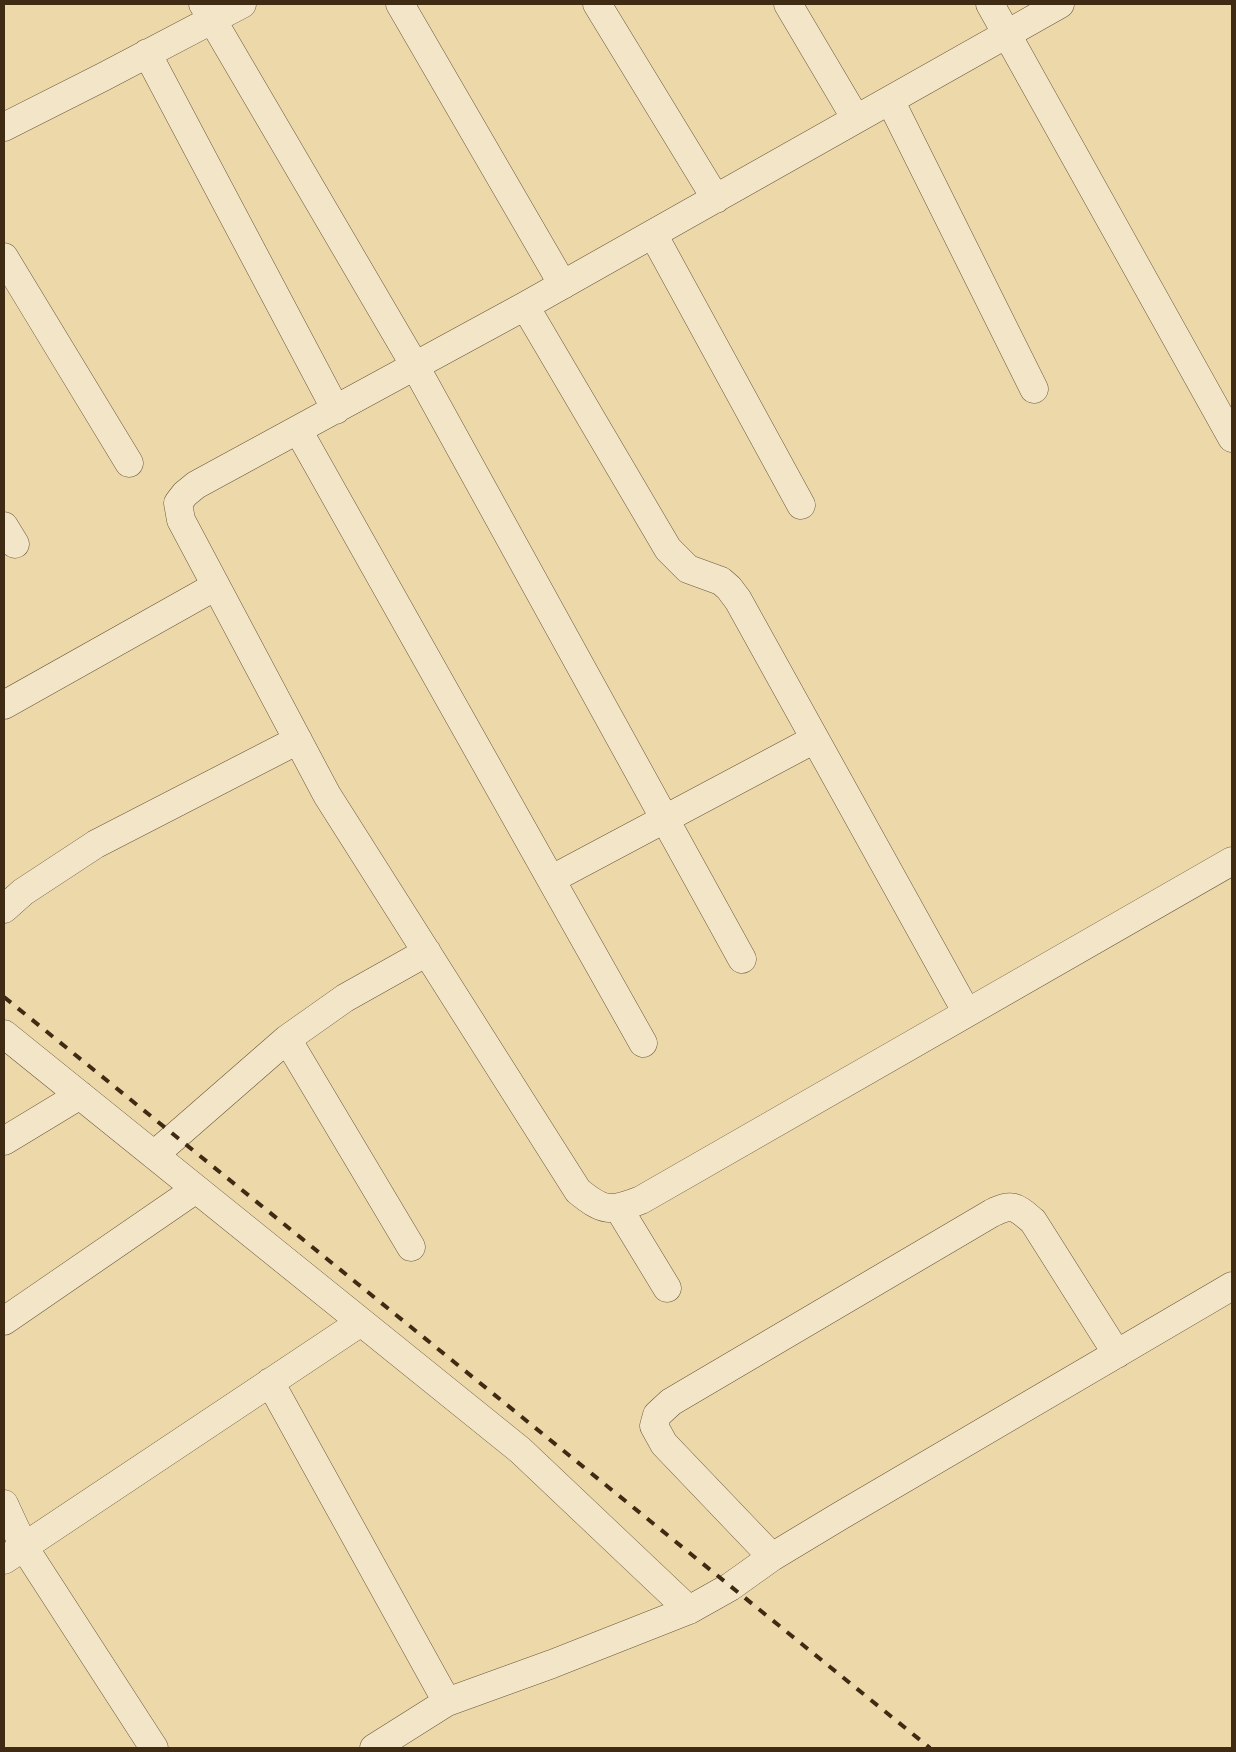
<!DOCTYPE html>
<html>
<head>
<meta charset="utf-8">
<style>
	body { margin:0 }
	#map { position:relative; width:1236px; height:1752px; overflow:hidden; background:#edd8aa; font-family:Cardo,serif }
	canvas { display:block }
	.frame { position:absolute; inset:0; border:5px solid #3f2a13; pointer-events:none }
</style>
</head>
<body>
<div id="map">
<canvas width="1236" height="1752"></canvas>
<div class="frame"></div>
</div>
<script>
const context = document.querySelector('canvas').getContext('2d');
context.lineJoin = 'round';
function strokePath(path, color, width, dash) { context.strokeStyle = color; context.lineWidth = width; context.lineCap = dash ? 'butt' : 'round'; context.setLineDash(dash || []); context.stroke(path); }
const minor = new Path2D(`
	M203,4L415,366L742,959
	M400,4L563,285
	M597,4L716,199
	M788,4L856,119
	M990,4L1232,438
	M1060,4L525,306L196,485L185,494L178,503L181,520L327,795L578,1191C604,1212 610,1212 641,1200L1232,861
	M147,53L336,410
	M890,100L1034,389
	M4,127L103,77L242,4
	M653,234L801,505
	M4,257L129,463
	M525,306L668,549L688,569L721,581L729,588L738,600L967,1013
	M298,430L643,1043
	M4,526L15,544
	M4,705L216,586
	M552,879L815,739
	M4,909L23,892L96,844L298,740
	M4,1034L520,1450L689,1610
	M287,1039L411,1247
	M4,1141L80,1095
	M154,1155L287,1039L345,998L427,952
	M619,1209L667,1288
	M4,1321L196,1189
	M270,1382L447,1702
	M4,1504L24,1547L154,1748
	M772,1557L664,1444L654,1426L657,1415L671,1402L992,1213C1013,1203 1015,1206 1033,1221L1117,1354
	M4,1560L361,1322
	M374,1748L447,1702L552,1664L689,1610L730,1587L772,1557L840,1516L1232,1286`);
const rail = new Path2D(`
	M4,997L930,1748`);
strokePath(minor, '#6a5639', 29);
strokePath(minor, '#f3e6c8', 28);
strokePath(rail, '#3f2a13', 4, [9, 9]);
</script>
</body>
</html>
